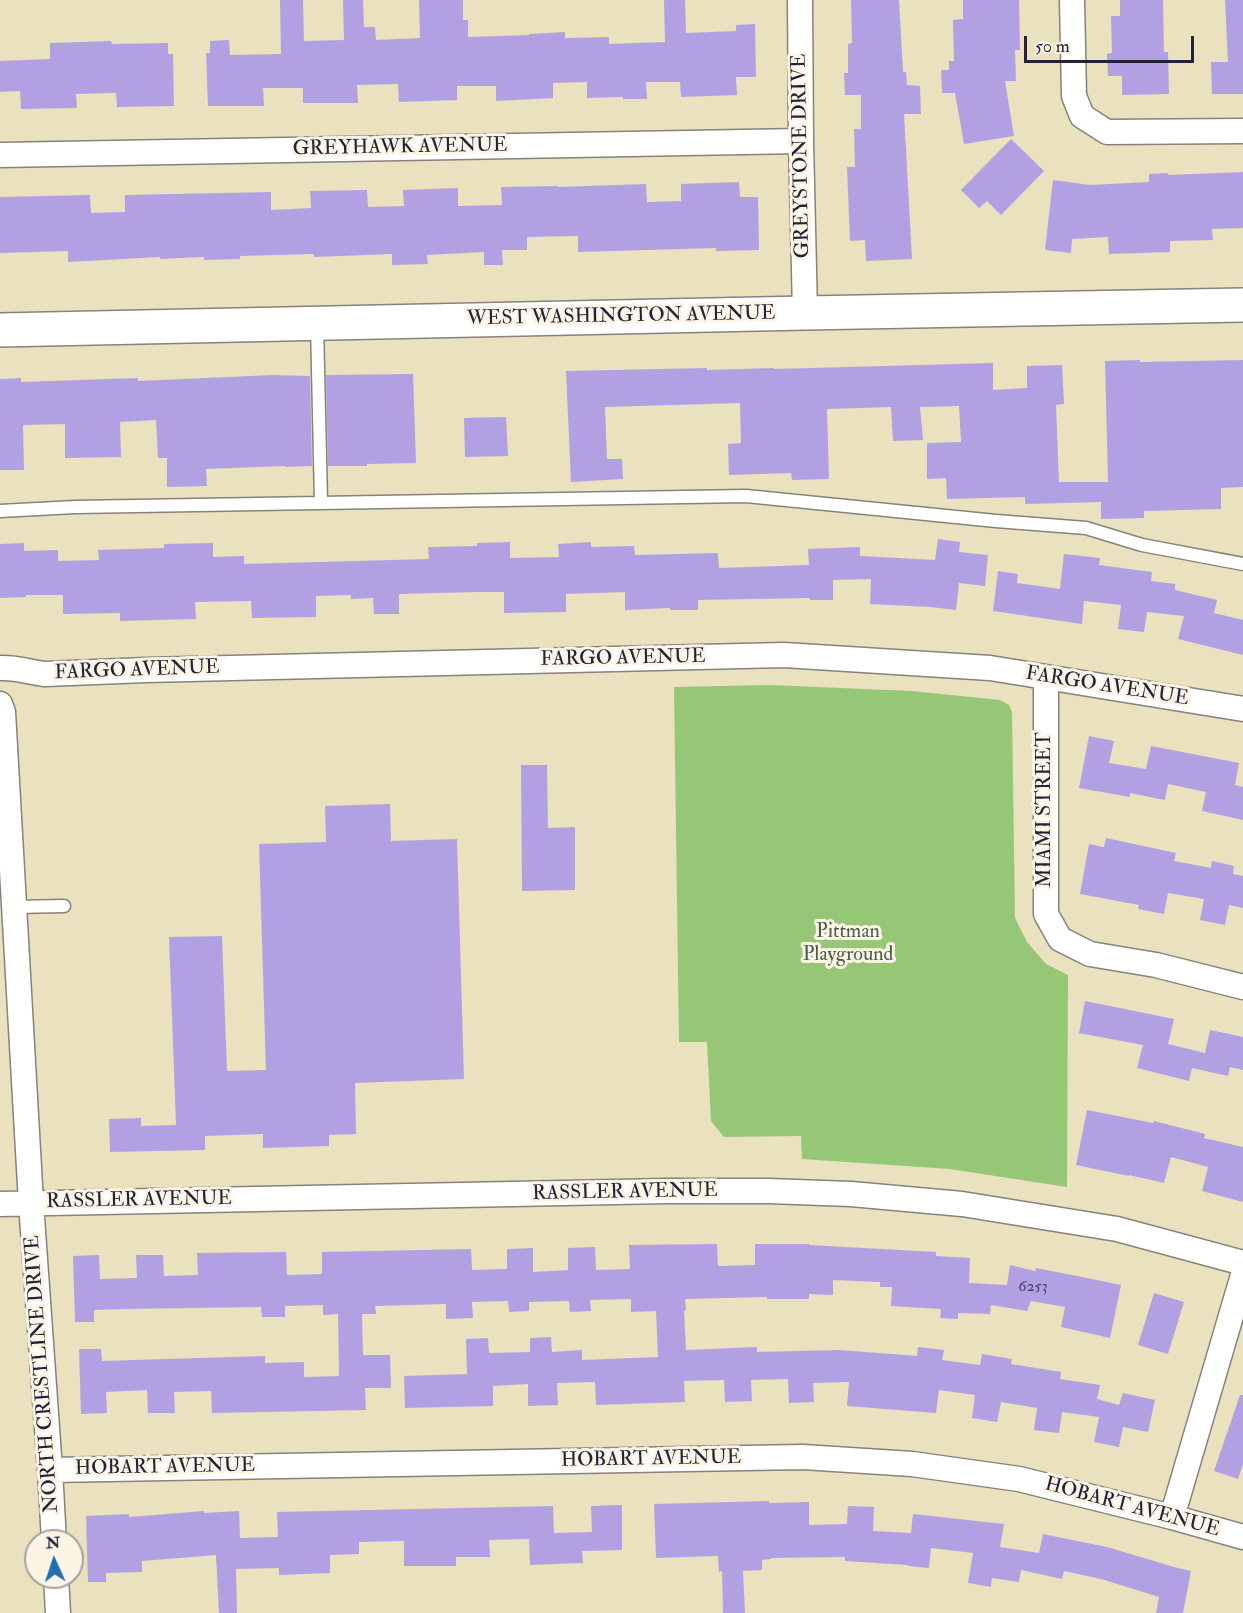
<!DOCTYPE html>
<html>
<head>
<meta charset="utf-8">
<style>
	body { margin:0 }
	#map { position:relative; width:1243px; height:1613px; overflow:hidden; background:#eae1be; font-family:"IM FELL Double Pica",serif }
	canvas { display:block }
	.north { position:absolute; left:24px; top:1529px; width:60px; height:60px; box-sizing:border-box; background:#fcf5e5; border:2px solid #a5a1a1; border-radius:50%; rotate:357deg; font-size:16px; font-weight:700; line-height:24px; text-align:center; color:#22223b }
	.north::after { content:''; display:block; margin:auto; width:21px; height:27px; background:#1f6fb2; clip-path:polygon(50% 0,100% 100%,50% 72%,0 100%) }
	.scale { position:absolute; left:1024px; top:36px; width:170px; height:27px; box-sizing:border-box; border:3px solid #22223b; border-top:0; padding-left:8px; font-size:18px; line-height:21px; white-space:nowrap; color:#22223b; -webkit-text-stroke:4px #fcf5e5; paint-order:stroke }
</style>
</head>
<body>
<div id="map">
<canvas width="1243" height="1613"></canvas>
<div class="north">N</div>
<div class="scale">50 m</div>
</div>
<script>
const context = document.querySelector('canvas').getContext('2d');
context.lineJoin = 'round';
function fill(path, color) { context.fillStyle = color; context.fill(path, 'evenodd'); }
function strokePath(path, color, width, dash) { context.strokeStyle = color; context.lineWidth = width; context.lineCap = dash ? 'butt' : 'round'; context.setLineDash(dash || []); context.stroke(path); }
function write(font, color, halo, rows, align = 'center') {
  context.font = font + ' "IM FELL Double Pica",serif'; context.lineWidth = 6; context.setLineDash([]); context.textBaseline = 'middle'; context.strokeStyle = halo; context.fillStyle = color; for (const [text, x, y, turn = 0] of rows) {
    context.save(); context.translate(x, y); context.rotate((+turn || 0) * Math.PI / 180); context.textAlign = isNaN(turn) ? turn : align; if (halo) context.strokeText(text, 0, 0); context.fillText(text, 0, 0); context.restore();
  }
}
const green = new Path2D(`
	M769,685L912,691L1000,700L1009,705L1012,712L1015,918L1027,942L1046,964L1068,975L1067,1187L950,1169L802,1159L801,1136L724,1137L711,1121L707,1042H679L674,687Z`);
const building = new Path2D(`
	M280,0H303L304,41L344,40L343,0H363L364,27H375L376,40L420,38L419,0H463V20H468V37L529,35V34L565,32V38L609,37V44L665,42L664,0H685L686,33L736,31V25L755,24L756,77H736L737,95L681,97L680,82H646L647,99H623V97L587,98V82L553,83V98L496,101V86H457V100L399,102L398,84L357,85L358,103H303V88H263L264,106H208L206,53H210V41L229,40L230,55L281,54Z
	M851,0H899L903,72H906L907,85L920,86L921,114H904L912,259L866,261L865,240L850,241L847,167H855L854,129H861V95H845L844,73H848V44L852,43Z
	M963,0H1019L1020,50H1015L1016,81H1005L1014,136L964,144L955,93H942L941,70H949V61H954L953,20L963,19Z
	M1120,0H1163L1164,52H1168L1169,94L1122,95V76H1108L1107,54L1112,53L1111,16H1120Z
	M1225,0H1243V94H1212L1211,62H1228Z
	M111,41L112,44L168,43V54H173L174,106L117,107L116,93L76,94L77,108L21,109L20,91L0,92V61L50,59V43Z
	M1011,139L1044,171L1001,215L987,201L979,208L961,190Z
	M1243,172V228L1212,229L1213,240L1170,241V252L1109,254L1108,237L1072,239L1071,253L1045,250L1053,180L1090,185L1149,182V174L1168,173V175Z
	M739,182L740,197H758L759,250L716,251V248L578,252V236L527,237V250H502L503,265H484V252L427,255L428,264L392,265V254L314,257V254L240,256V259L204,260V257L160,259V257L68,262V251L0,253V197L90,195L91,213L125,212V195L271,192V210L311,208L310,191L367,190L368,207L404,206L403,190L458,188V206L502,205L501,187L558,186V187L646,184L647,202L681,201V184Z
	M1140,360V362L1243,360V487L1221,488V509L1144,511V518L1101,519V502L1025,504V497L947,499L946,478L927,479V443L961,442L959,406L920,407L923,440L893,441L891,407L827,409L829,479L792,480L791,473L729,475L728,444L741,443L740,403L605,407L607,459H622L623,479L571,482L566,371L707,368V370L774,368V369L993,363V390L1027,388V366L1062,365L1064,404L1056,405L1059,482H1108L1105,361Z
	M413,374L416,463L367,464V466H328L326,375Z
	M273,375L310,376L312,466L285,467V466L206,469L207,486L167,487V458H158L156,420L120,422L121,457L65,458V424L23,425L24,470H0V379L21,378V382L138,378V381Z
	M506,417L508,456L465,457L464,418Z
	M938,539L960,542L959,552L988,555L985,586L959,583L956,610L931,607L870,604L871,579L833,580V600H810V598L698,600V610H670V608L625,610V592L566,594V612L504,613V592H478L399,594V614H374L373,598L351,599V595L316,596V617L252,618L251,601L195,602L196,619L120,621V613L63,614V595H26V597L0,598V544L24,543V551L58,550V561L99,560L98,550L164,548V544L213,543V557L244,556V564L429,559L428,547L477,546V543L510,542V558L559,557L558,544L591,542V547L634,546L635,555L718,553L719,568L809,565L808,549L860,547V556L935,560Z
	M1064,554L1100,558L1099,565L1152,572L1151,581L1175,584V590L1217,600L1214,613L1243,620V655L1178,639L1184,616L1147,612L1144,632L1118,629L1121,605L1084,601L1082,624L993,611L998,571L1018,574L1017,583L1060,589Z
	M1089,736L1114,741L1109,763L1146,769L1151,746L1239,763L1235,785L1243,787V820L1202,811L1206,792L1168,784L1165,800L1130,793V797L1079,788Z
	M521,765H547L548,828L575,827V890L522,891Z
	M390,804L391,841L457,839L464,1079L355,1083L356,1134L329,1135V1146L263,1148V1134L205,1136V1150L110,1152L109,1119L141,1118V1126L176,1125L169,937L222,936L227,1071L266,1070L259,844L326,842L325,806Z
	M1106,838L1176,853L1174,861L1211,868L1212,861L1234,866L1233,874L1243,876V908L1229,905L1225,925L1200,920L1204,899L1168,893L1164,914L1138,909L1139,905L1080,894L1089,844L1104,847Z
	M1085,1001L1174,1019L1168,1044L1205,1053L1210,1030L1243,1037V1070L1230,1067L1228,1076L1192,1068L1189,1081L1137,1068L1143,1045L1079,1033Z
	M1087,1110L1153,1123L1154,1121L1205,1134L1204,1138L1243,1147V1202L1202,1191L1208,1167L1171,1157L1164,1183L1129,1175V1176L1076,1165Z
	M717,1244L718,1266L755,1265V1244H809V1245L936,1252V1256L970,1258L969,1283L1007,1285L1010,1265L1035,1271L1036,1268L1072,1275L1121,1285L1110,1338L1061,1327L1065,1307L1031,1301L1027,1311L991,1305L990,1314L958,1313V1319L940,1318L941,1309L891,1306L892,1287H880V1282L833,1280V1295L809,1294V1299H767V1297L685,1299L686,1310L684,1311L686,1350L757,1347V1352L840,1350L917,1356L918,1347L944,1350L942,1360L980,1365L982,1354L1012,1359L1011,1364L1061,1372L1060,1379L1100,1385L1097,1399L1119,1405L1123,1393L1155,1400L1148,1432L1123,1427L1119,1447L1094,1442L1099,1417L1062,1412L1059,1433L1034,1430L1037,1408L1001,1402L997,1422L972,1418L975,1395L939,1390L936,1413L847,1406L849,1382L813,1383L814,1402L789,1403L788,1379L751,1380L752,1401L725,1402L724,1380L684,1381L685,1402L596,1405L595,1382L557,1383L558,1405L528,1406V1384L493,1386V1406L405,1408L404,1376L467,1374L466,1339L488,1338L489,1353L530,1352V1338L551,1337L552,1352L582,1350V1360L658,1357L656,1311L631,1312V1299L590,1300L591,1311L570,1312L569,1301L529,1302V1311L509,1312L508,1301L472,1302L473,1318L446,1319V1304L375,1306L376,1314H362L363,1355H390L391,1388H365L366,1410L212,1413L211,1391L174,1392L175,1413H148L147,1390L106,1392L107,1413L81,1414L79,1349H101L102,1361L265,1356V1363L304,1362V1377L339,1376L338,1314L323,1315V1305L285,1306V1317H262L261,1307L126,1309L94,1310V1322H75L73,1256L99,1255L100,1279L137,1278L136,1255H163L164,1276L198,1275L197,1253L286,1252L287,1275L322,1274V1252L471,1249L472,1270L507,1269V1249L533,1248V1272L568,1270V1248L595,1247L596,1270L630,1269L629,1245Z
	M1154,1293L1184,1302L1168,1354L1138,1345Z
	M1240,1395H1243V1464L1238,1479L1214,1471Z
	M769,1501V1503L809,1502V1525L847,1524L848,1506L874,1507L873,1531L911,1533L913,1514L1004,1524L1000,1547L1039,1553L1043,1534L1107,1547L1174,1567L1191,1571L1183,1613H1156L1159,1597L1101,1579L1064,1571L1062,1579L1021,1570L1019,1582L992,1578L991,1587L968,1583L973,1553L931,1548L929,1568L908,1566V1565L845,1561V1557L771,1558V1559L762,1560V1570L743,1571L745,1613H723L722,1571L719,1572L718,1556L656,1558L654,1504Z
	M622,1505V1550L582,1551L583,1563L530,1565L529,1539L489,1540L490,1557H456V1566H404V1541L359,1542V1554L330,1555V1573L279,1575V1568L236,1569L237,1613H219L216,1555L142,1561V1572L106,1573V1582H88L86,1516L129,1514V1517L204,1511V1513L239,1511L240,1538L278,1537L277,1512L553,1506L554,1533L592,1532L591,1506Z`);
const lane = new Path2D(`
	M317,324L321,503
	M0,511L75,507L746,496L996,521L1086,528L1142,545L1243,564
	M14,907L64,906`);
const street = new Path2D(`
	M800,0L801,141L805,313
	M1072,0L1074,96L1082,116L1107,132L1243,131
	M0,155L801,141
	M0,668C16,667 29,672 45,674L146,670L784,655L990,668L1243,709
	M1046,677V914L1060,939L1090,954L1156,965L1243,987
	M0,704L3,712L31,1203L50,1470L54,1541
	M0,1204L666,1191H768L851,1194L962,1204L1117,1229L1243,1263
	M50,1470L803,1457L912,1464L1019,1479L1172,1517L1243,1537
	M1172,1517L1243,1275
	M56,1577L58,1613`);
const secondary = new Path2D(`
	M0,330L805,313L1243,305`);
const numberNames = [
	["6253",1033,1288]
];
const streetNames = [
	["GREYHAWK AVENUE",400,148,-1],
	["GREYSTONE DRIVE",802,156,-91],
	["WEST WASHINGTON AVENUE",621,317,-1],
	["FARGO AVENUE",623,659,-1],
	["FARGO AVENUE",137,671,-2],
	["FARGO AVENUE",1107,687,9],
	["MIAMI STREET",1046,810,-90],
	["RASSLER AVENUE",625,1193,-1],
	["RASSLER AVENUE",139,1201,-1],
	["NORTH CRESTLINE DRIVE",43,1374,-94],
	["HOBART AVENUE",651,1460,-1],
	["HOBART AVENUE",165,1468,-1],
	["HOBART AVENUE",1132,1508,15]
];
const parkNames = [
	["Pittman",848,933],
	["Playground",848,956]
];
fill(green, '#95c777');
fill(building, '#b2a1e2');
strokePath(lane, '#86827c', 15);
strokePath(street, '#86827c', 27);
strokePath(secondary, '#86827c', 36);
strokePath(lane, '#fff', 12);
strokePath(street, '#fff', 24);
strokePath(secondary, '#fff', 33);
write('16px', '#464265', null, numberNames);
write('20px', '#22223b', '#fcf5e5', streetNames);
write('20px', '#4a5c50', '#fcf5e5', parkNames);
</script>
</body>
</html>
